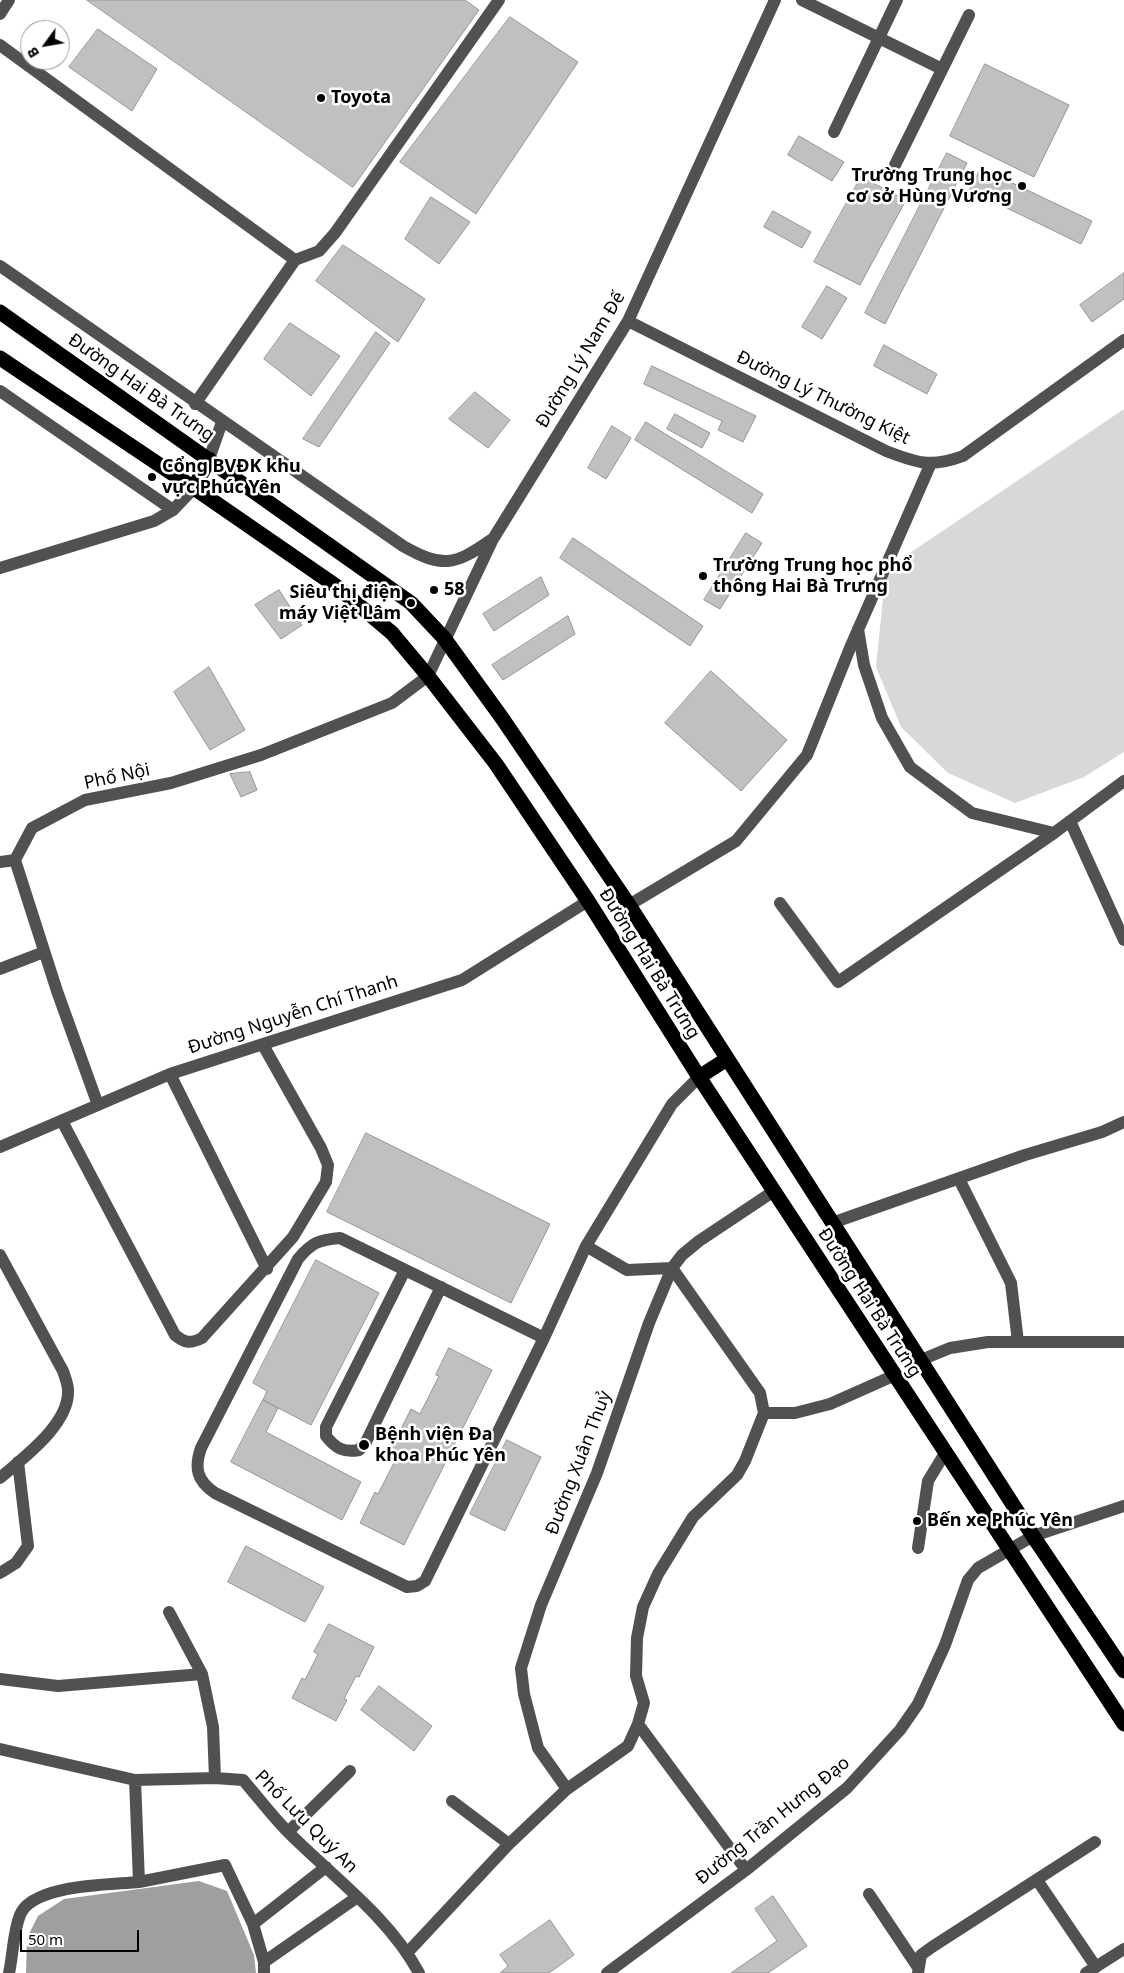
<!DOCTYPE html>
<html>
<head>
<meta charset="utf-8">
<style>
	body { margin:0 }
	#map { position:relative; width:1124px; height:1973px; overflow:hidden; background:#fff; font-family:"Noto Sans",sans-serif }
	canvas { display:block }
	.north { position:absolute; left:20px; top:20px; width:50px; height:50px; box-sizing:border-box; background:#fff; border:1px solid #999; border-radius:50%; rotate:238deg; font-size:14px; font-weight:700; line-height:20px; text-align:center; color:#000 }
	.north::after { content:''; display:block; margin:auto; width:18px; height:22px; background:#000; clip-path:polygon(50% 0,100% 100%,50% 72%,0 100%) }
	.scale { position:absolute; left:20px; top:1930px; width:119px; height:22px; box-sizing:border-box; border:2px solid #000; border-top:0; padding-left:6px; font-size:15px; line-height:18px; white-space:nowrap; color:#000; -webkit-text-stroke:4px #fff; paint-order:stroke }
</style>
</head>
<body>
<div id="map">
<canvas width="1124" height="1973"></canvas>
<div class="north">B</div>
<div class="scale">50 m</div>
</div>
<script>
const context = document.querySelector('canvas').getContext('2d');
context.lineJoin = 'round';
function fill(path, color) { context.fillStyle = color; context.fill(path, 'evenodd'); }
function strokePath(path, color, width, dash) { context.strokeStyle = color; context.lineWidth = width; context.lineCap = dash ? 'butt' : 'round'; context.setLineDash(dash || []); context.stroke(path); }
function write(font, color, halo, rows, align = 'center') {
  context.font = font + ' "Noto Sans",sans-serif'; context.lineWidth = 5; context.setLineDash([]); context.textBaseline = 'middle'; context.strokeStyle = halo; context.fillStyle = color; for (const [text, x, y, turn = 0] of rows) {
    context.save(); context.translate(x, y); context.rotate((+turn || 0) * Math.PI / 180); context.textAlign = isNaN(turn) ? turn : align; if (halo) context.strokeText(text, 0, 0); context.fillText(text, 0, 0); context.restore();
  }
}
const green = new Path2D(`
	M1124,409V752L1084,777L1015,803L948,773L901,727L876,667L886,569Z`);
const water = new Path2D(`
	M199,1881L227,1891L254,1955L256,1973H26L27,1938L38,1916L64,1899Z`);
const building = new Path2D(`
	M87,0H465L479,10L353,187Z
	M510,17L578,62L476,214L400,162Z
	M98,29L157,69L132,111L69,67Z
	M985,64L1069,105L1034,177L950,136Z
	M799,136L844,162L832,181L788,155Z
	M947,153L967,163L885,324L865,313Z
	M981,168L1092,221L1081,244L970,190Z
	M861,177L906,200L860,285L814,262Z
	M431,197L470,222L439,264L405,239Z
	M773,211L811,232L802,248L764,227Z
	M343,245L425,299L398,342L316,281Z
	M1124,273V299L1092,322L1080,305Z
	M827,286L847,298L822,339L802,327Z
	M290,323L340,356L311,396L264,359Z
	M376,332L390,343L319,447L303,439Z
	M884,345L937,374L927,394L874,366Z
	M652,366L756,416L743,442L718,430L722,421L644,384Z
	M475,392L510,420L488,448L449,419Z
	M675,414L710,433L702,448L667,429Z
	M646,422L763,494L752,513L635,440Z
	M612,426L631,438L606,479L588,468Z
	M746,533L762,543L720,609L704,600Z
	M573,538L703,626L690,646L560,558Z
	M541,577L549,595L494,631L483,614Z
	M279,590L302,625L281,639L255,605Z
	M568,616L575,634L503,680L492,665Z
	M209,667L245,730L210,750L174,692Z
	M711,671L787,740L741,791L665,723Z
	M250,772L257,790L241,797L230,774Z
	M366,1133L550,1224L511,1303L327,1212Z
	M316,1260L379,1293L311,1425L263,1400L267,1391L253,1383Z
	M449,1348L492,1370L404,1545L360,1523L375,1492L378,1494L398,1455L390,1451L411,1409L420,1414L439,1376L436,1375Z
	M263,1400L278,1408L266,1432L361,1482L342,1520L231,1462Z
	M507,1440L541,1457L505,1531L470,1514Z
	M246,1546L324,1587L305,1622L228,1582Z
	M329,1624L374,1647L359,1677L356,1676L344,1699L347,1700L336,1721L292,1698L302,1678L305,1680L318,1654L314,1652Z
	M379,1686L432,1726L414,1751L361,1710Z
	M773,1896L807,1946L768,1973H731L777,1941L755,1909Z
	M550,1920L574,1955L549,1973H500L508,1966L500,1955Z`);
const minor = new Path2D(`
	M802,0L942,69
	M0,14L9,0
	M0,45L295,260
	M834,132L897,0
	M895,165L969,15
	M0,266L403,546C442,568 454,566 491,540
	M628,321L886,451C917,463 931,468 963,456L1124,340
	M0,391L173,510
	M195,404L295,260L319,251L335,233L499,0
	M209,459L222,422
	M0,568L154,521L173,510L194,488
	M858,629L864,665L882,718L910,767L972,813L1054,833
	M1070,821L1124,940
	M0,862L15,860
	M780,903L838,982L1054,833L1124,781
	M629,905L736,841L807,755L850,648L931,463
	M0,969L44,952
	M170,1074L267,1269
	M699,1077L672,1104L586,1246L627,1270L672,1268L760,1393L764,1413
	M98,1105L57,991L15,860L32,828L85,800L171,783L261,755L392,703L428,676L493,539L628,321L775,0
	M62,1121L175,1335C185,1343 190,1344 202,1338L293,1237L326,1182L328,1165L321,1148L263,1045
	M0,1147L170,1074L462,980L588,901
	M959,1179L1011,1283L1018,1342
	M832,1223L1025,1155L1102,1132L1124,1122
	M340,1238L544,1338L425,1581L417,1586L407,1587L215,1493C197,1481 194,1468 201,1448L298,1259C312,1242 319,1240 340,1238Z
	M0,1255L63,1371C65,1377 68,1384 68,1390C70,1424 23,1458 0,1478
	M405,1270L326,1427V1436C335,1448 344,1453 359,1450L366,1442L441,1287
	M544,1338L586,1246
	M921,1360L950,1348L988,1342H1124
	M918,1548L928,1481L945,1453
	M0,1573L16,1563L28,1546L18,1462
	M169,1612L202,1674L213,1727L215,1778L243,1780C258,1797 272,1816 288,1832C333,1877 389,1917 419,1973
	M0,1679L58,1686L202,1674
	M638,1724L746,1870
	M0,1749L135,1780L215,1778
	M135,1780L139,1882L225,1865L253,1924L326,1867
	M567,1789L538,1748L524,1694L521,1668L541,1605L597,1473L649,1323L672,1268L682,1255L699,1241L774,1191
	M452,1801L509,1844
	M288,1832L350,1771
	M1037,1880L1096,1967
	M869,1894L917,1966
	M253,1924L264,1962
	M408,1952L509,1844L567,1789L628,1746L638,1724L644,1703L636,1676L637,1638L643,1607L658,1574L693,1517L737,1475L745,1461L764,1413H795L830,1404L893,1376
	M9,1973C13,1955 13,1933 20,1915C32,1884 110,1885 139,1882
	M264,1973V1962L356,1898
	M607,1973L746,1870L847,1788L900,1730L918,1704L945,1645L968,1580L978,1568L1033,1536L1124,1506
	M918,1973L921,1955L932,1947L1095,1842
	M1086,1973L1124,1949`);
const highway = new Path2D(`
	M0,312L411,603L444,638L502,718L629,905L1033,1536L1124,1671
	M0,358L194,488L336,586L392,633L428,676L496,764L588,901L699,1077L1124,1724
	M194,488L209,459
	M699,1077L727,1059`);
const markers = [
	[321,98,5,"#000"],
	[1022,186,5,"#000"],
	[152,477,5,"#000"],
	[703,576,5,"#000"],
	[434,590,5,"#000"],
	[411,603,5,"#000"],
	[364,1445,6,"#000"],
	[917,1521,5,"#000"]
];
const poiNames = [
	["Toyota",331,98],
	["Trường Trung học",1012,176,"right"],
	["cơ sở Hùng Vương",1012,197,"right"],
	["Cổng BVĐK khu",162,467],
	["vực Phúc Yên",162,488],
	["Trường Trung học phổ",713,566],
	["thông Hai Bà Trưng",713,587],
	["58",444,590],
	["Siêu thị điện",401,593,"right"],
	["máy Việt Lâm",401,614,"right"],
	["Bệnh viện Đa",375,1435],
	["khoa Phúc Yên",375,1456],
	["Bến xe Phúc Yên",927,1521]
];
const streetNames = [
	["Đường Lý Nam Đế",581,360,-59],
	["Đường Hai Bà Trưng",141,388,35],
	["Đường Lý Thường Kiệt",823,398,26],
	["Phố Nội",117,777,-12],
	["Đường Hai Bà Trưng",649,964,58],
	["Đường Nguyễn Chí Thanh",293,1015,-18],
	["Đường Hai Bà Trưng",869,1303,57],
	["Đường Xuân Thuỷ",579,1463,-69],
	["Đường Trần Hưng Đạo",773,1821,-39],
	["Phố Lưu Quý An",306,1822,45]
];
fill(green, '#d8d8d8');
fill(water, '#9f9f9f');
fill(building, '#c0c0c0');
strokePath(building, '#959595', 1);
strokePath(minor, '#515151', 12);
strokePath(highway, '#000', 15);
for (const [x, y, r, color] of markers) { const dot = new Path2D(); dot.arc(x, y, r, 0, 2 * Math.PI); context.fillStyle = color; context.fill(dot); strokePath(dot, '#fff', 2); }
write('bold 18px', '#000', '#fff', poiNames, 'left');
write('18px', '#000', '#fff', streetNames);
</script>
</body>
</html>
